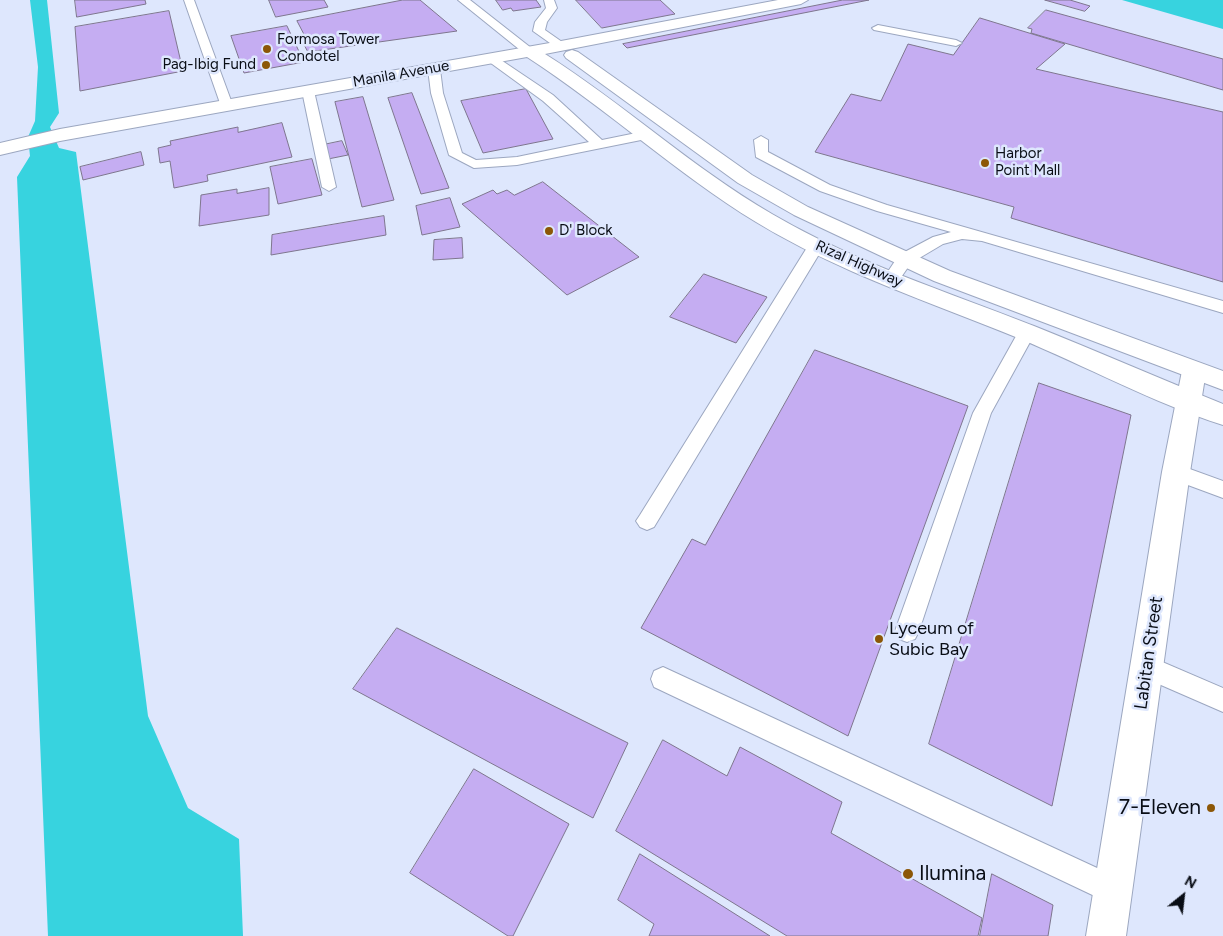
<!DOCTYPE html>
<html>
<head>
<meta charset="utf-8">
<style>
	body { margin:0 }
	#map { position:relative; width:1223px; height:936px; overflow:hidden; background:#dee7fd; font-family:Figtree,sans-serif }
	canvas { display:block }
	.north { position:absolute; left:1158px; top:871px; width:50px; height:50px; -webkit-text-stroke:4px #dee7fd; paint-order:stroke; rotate:29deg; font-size:14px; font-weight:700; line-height:20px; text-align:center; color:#090d15 }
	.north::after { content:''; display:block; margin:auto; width:18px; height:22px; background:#090d15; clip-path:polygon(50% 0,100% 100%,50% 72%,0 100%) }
</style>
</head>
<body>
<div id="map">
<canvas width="1223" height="936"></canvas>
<div class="north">N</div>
</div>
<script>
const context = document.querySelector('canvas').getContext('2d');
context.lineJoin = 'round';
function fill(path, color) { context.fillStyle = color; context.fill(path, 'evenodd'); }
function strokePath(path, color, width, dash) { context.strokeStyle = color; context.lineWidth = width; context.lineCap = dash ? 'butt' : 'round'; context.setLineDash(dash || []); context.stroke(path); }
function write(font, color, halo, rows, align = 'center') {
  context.font = font + ' Figtree,sans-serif'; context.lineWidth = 5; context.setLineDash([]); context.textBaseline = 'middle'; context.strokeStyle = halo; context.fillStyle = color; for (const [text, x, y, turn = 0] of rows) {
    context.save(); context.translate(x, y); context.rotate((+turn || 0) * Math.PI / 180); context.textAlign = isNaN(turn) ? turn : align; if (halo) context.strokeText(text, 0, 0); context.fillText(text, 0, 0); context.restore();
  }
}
const water = new Path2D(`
	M30,0H47L59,113L50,127L59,148L76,152L148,716L188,808L239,839L243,936H48L17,177L30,156L28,137L35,121L38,67Z
	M1122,0H1223V29Z`);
const building = new Path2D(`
	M75,0H145L146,4L77,17Z
	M269,0H324L328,7L276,17Z
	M403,0H420L457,31L308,52L303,43L308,42L297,21Z
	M496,0H536L541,7L513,11L511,8L503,10Z
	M576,0H660L675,14L602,28Z
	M843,0H869L627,48L623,44Z
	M1045,0H1070L1090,6L1085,11Z
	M1046,10L1223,59V90L1031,33L1032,29L1028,28Z
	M169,11L183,71L80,91L75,27Z
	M980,18L1065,44L1036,69L1223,112V282L1011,218L1014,207L815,152L851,94L881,101L908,44L953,55Z
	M287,26L304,62L244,73L231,36Z
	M526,89L553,139L483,153L461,101Z
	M412,93L449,188L421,194L388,98Z
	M363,97L394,200L362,207L335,102Z
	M282,123L292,157L207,175L208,181L174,188L170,161L160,163L158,148L171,145L170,141L238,127V132Z
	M342,141L348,155L328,159L323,145Z
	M141,152L144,165L83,180L80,167Z
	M312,159L322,195L278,204L270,167Z
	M543,182L639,257L567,295L462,204L493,190L497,194L507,190L514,195Z
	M269,188V215L199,226L201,195L237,189V193Z
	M450,198L460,227L422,235L416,206Z
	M384,216L386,235L271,255L272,235Z
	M462,238L463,258L433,260L434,240Z
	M704,274L767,297L736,343L670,317Z
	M815,350L968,406L848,736L641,628L692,539L705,545Z
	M1039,383L1131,415L1052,806L929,744Z
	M397,628L628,743L593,818L353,689Z
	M663,740L727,776L740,747L842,802L831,833L982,918L978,936H787L616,831Z
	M474,769L569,824L513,936H508L410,873Z
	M640,854L770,936H649L654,924L618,900Z
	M992,874L1053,905L1048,936H980Z`);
const service = new Path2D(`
	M184,0H194L233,106L232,109H222L221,106Z
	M458,0H470L535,51L533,54H525Z
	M544,0H554L557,8L547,22L545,30L565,44V48H557L533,31L535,22L546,8Z
	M878,25L956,40L962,43L956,46L874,30L872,28Z
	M492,54L553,95L602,140L646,131L653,135L646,139L517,165L474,168L449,155L431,93L428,69L430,66H438L440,69L443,93L462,153L476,160L517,157L589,142L543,101L488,61V55Z
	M308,87L314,91L336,187L329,191L322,187L302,91Z
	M761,136L768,140V152L830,185L887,205L1223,301V313L982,241L962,239L943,244L911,263L897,283H885L883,279L899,255L933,237L951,232L877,211L820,191L756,157L754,140Z
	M816,241L824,246L654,527L647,530L640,527L636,521L640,515L808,246Z
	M1026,327L1032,329L1035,333L991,413L919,631L915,639L907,642L899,639L895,631L973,413L1020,329Z
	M1176,464L1223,481V498L1169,478L1166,472L1169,466Z
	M1146,655L1223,688V712L1138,675L1134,667L1138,659Z
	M663,667L1123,880L1127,890L1123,900L1113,904L1103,900L654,687L651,679L654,671Z`);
const tertiary = new Path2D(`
	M1194,362L1203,365L1206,371L1190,472L1126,936H1086L1162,472L1182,371L1185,365Z`);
const primary = new Path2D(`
	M778,0H808L801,4L545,54C623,103 691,167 772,214C854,262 945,291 1034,326C1097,351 1160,379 1223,404V425C1153,403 1086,366 1018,338C930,302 838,272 756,222C676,173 606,108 527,57L60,141L0,155V143L60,129L561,41Z
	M572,50L578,52L752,175L808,207L950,271L1223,371V390L934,281L794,215L738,183L566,58L564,55L566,52Z`);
const markers = [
	[267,49,5,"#8c5707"],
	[266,65,5,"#8c5707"],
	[985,163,5,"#8c5707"],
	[549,231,5,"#8c5707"],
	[879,639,5,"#8c5707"],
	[1211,808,5,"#8c5707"],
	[908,874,6,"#8c5707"]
];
const farPoinames = [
	["Formosa Tower",277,40],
	["Condotel",277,57],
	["Pag-Ibig Fund",256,65,"right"],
	["Harbor",995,154],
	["Point Mall",995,171],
	["D' Block",559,231]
];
const farStreetnames = [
	["Manila Avenue",401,74,-10],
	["Rizal Highway",859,264,24]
];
const poiNames = [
	["Lyceum of",889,629],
	["Subic Bay",889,650]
];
const streetNames = [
	["Labitan Street",1149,653,-82]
];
const nearPoinames = [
	["7-Eleven",1201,808],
	["Ilumina",919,874,"left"]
];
fill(water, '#37d3df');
fill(building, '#c5adf2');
strokePath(building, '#7e768e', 1);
strokePath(service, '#9ca7c0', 2);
strokePath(tertiary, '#9ca7c0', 2);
strokePath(primary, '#9ca7c0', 2);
fill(service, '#fff');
fill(tertiary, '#fff');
fill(primary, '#fff');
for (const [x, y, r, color] of markers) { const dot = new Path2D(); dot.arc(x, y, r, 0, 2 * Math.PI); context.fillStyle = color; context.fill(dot); strokePath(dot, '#dee7fd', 2); }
write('15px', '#090d15', '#dee7fd', farPoinames, 'left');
write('15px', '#090d15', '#dee7fd', farStreetnames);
write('18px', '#090d15', '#dee7fd', poiNames, 'left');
write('18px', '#090d15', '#dee7fd', streetNames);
write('21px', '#090d15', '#dee7fd', nearPoinames, 'right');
</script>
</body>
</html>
